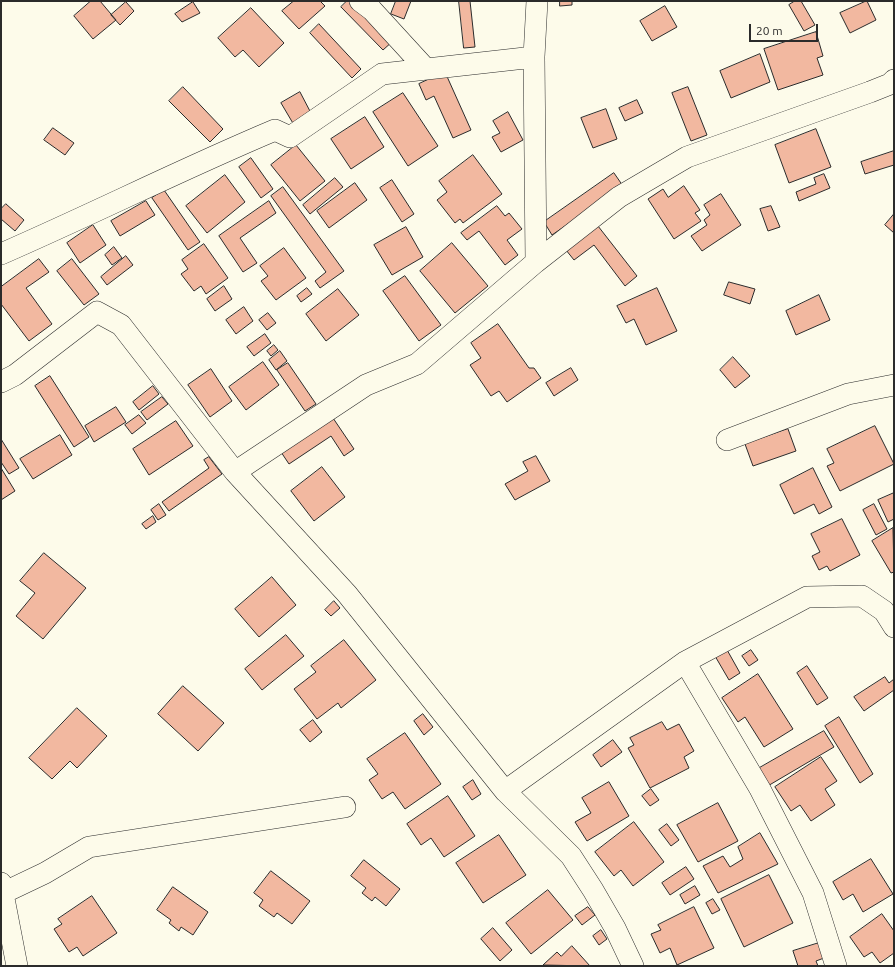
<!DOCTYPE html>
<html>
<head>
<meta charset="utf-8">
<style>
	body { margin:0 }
	#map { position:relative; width:895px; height:967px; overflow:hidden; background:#fdfbea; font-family:Ubuntu,sans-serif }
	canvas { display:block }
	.frame { position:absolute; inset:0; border:2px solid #2b2b2b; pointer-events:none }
	.scale { position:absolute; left:749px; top:24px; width:69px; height:18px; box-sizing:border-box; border:2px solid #2b2b2b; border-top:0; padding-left:5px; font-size:12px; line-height:14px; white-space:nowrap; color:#2b2b2b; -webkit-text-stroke:3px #fdfbea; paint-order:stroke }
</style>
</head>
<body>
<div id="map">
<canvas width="895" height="967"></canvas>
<div class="frame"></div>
<div class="scale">20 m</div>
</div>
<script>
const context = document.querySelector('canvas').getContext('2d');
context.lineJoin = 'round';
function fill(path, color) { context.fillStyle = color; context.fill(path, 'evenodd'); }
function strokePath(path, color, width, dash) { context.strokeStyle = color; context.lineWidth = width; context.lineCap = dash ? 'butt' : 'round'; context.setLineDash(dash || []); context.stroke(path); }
const building = new Path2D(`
	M91,1H100L116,20L93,39L74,16Z
	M294,1H320L325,6L299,29L282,11Z
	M347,1H353L393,41L383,50L341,7Z
	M396,1H411L404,19L391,14Z
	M459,1H470L475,47L464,48Z
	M560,1H572V5L560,6Z
	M795,1H801L815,25L804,31L789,5Z
	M867,1L876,20L850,33L840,13Z
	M126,2L134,11L120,25L111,15Z
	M193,2L200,13L182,22L175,14Z
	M665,6L677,27L652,41L640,21Z
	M251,8L284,43L259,67L243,50L235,57L218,38Z
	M319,24L361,69L352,78L310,33Z
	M816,32L823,56L817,58L823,75L778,90L764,49Z
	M760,54L770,82L731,98L720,71Z
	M445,72L471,130L453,138L434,96L426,100L419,84Z
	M183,87L223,129L210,142L169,101Z
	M688,87L707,135L691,141L672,93Z
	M300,92L312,115L294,125L281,103Z
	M403,93L438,146L408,166L373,112Z
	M637,100L643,113L625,121L619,108Z
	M606,109L617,139L593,148L581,118Z
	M508,112L523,140L501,152L492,137L500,133L493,121Z
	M365,117L384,147L351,169L331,139Z
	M53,128L74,143L65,155L44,140Z
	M816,129L831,167L789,183L775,145Z
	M296,145L325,181L300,201L271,165Z
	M894,151V165L865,174L861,162Z
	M473,155L502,194L463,223L460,219L455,223L437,200L447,192L439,181Z
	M251,158L273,189L261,198L239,167Z
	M614,173L623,186L552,235L544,222Z
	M824,174L830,188L799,201L796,192L816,184L814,178Z
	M225,175L245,202L207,233L186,206Z
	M335,178L343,187L310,214L303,205Z
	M392,180L414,214L402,222L380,188Z
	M355,183L367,200L329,228L317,211Z
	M684,186L700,210L695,213L701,221L674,239L648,199L663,189L668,197Z
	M283,187L344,271L320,288L315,281L326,272L271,196Z
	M164,190L200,242L188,250L152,198Z
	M721,194L741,225L702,251L691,236L707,225L704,220L710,215L704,205Z
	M146,201L155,215L120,236L111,221Z
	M269,201L276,213L240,238L257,263L243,272L219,236Z
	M6,204L24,220L15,231L1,219V209Z
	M497,206L505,216L509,213L522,229L507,240L518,255L505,265L479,231L467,240L461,233Z
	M771,206L780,227L768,231L760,209Z
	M894,214V233L885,225Z
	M93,225L106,245L80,263L67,243Z
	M598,226L637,276L625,286L594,245L574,260L566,250Z
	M406,227L423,257L392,275L374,245Z
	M452,243L488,286L455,313L420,271Z
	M204,244L228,278L206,294L201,286L194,291L181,274L188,269L182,260Z
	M114,247L122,258L112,265L105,255Z
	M284,248L306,278L276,300L261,281L268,276L260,266Z
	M126,256L133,265L107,285L101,277Z
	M39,259L49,272L26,288L52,324L29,341L1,304V287Z
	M72,259L99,294L84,305L57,271Z
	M405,276L441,325L419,341L383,291Z
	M729,282L755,289L750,304L724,295Z
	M224,286L232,299L215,311L207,299Z
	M307,288L312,294L301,302L297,296Z
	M657,288L677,331L646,345L634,319L626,323L617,306Z
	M338,289L359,315L326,341L306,314Z
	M819,295L830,320L796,335L786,311Z
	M244,307L253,321L236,334L226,320Z
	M268,313L276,323L267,330L259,320Z
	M498,324L529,368H534L541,378L507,402L499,391L491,396L470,365L481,358L471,343Z
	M265,334L271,343L254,356L247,347Z
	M274,345L278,350L271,356L267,351Z
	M280,351L287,361L276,370L269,360Z
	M733,357L750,376L735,388L720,370Z
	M263,362L279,385L246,410L229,387Z
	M288,363L316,404L305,411L277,370Z
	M571,368L578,380L554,396L546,383Z
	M211,369L232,401L210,417L188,385Z
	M50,376L89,437L74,447L35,386Z
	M153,386L159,394L139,410L133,402Z
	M162,397L168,404L147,420L141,412Z
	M116,407L126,422L94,442L85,426Z
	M139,415L146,423L132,434L125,425Z
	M333,418L354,449L344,456L331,436L289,464L281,452Z
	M176,421L193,446L149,475L133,449Z
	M875,426L894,464L840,491L827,466L834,463L827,449Z
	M788,429L796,451L753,466L745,444Z
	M60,435L72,455L33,479L20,459Z
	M1,439L19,468L9,474L1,462Z
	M536,456L550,481L515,500L505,484L528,471L523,462Z
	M209,457L222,474L169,511L162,502L209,468L204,460Z
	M322,467L345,497L314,521L291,491Z
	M1,468L15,491L1,500Z
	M813,468L832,507L819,514L814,504L794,514L780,485Z
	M894,493V519L888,522L878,500Z
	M159,504L166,515L158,520L151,510Z
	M874,504L887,529L876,535L863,510Z
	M153,516L156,522L146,529L142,524Z
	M842,519L860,555L830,571L827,566L819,570L812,556L820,552L811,534Z
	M893,528L894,572L891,573L872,541Z
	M44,553L86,588L43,639L16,616L35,593L20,581Z
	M272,577L296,605L259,637L235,609Z
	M334,601L340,608L331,616L325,610Z
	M286,635L304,656L262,690L245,669Z
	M344,640L376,680L341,708L338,703L317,719L294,689L316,672L311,666Z
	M726,648L740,673L729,680L715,656Z
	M751,650L758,660L749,666L742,656Z
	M807,666L828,698L817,705L797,673Z
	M758,674L793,729L764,747L745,717L738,722L722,698Z
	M885,677L889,683L894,679V690L864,711L854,697Z
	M183,686L224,723L198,751L158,714Z
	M77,708L107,736L77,768L70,761L52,779L29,758Z
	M423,714L433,727L424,735L414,721Z
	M839,717L873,774L860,783L825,726Z
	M313,720L322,732L310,742L300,730Z
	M662,722L667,730L679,724L694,751L684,757L689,768L650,788L628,748L634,745L630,738Z
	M824,731L834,747L766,787L756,770Z
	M405,733L441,784L405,809L393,792L382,799L369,780L378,774L367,759Z
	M613,740L622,752L601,767L593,755Z
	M821,757L837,781L825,789L835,805L811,821L800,805L791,811L775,787Z
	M473,780L481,794L472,800L463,787Z
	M609,782L629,816L587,841L575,822L591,813L582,798Z
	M651,789L659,800L650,806L642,796Z
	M448,796L475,836L444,857L431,838L421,845L407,824Z
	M718,803L738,841L698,862L677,825Z
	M634,822L664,862L633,886L621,870L614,876L595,852Z
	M667,824L679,840L671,846L659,830Z
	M760,833L778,864L718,893L703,866L723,856L730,867L743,859L738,847Z
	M499,835L526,875L483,903L456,863Z
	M871,859L893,894L863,912L853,894L843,900L833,882Z
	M364,860L400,889L386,906L375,897L372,901L362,893L366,888L351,876Z
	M686,867L694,879L670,895L662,883Z
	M271,871L310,901L292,924L277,913L274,917L259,906L263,900L254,893Z
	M769,875L793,923L744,947L721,899Z
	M695,886L700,895L685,904L680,895Z
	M173,887L208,912L193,935L181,927L179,931L169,923L171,920L157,910Z
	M548,890L573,920L531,954L506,923Z
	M92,896L117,933L83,956L77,947L69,952L54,929L62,924L58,919Z
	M713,899L720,910L712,914L706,903Z
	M588,907L595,915L582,925L575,916Z
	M694,907L714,948L677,965L670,948L660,953L651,934L661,930L658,925Z
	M882,914L894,931V953L880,963L872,952L864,957L850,937Z
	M493,928L512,950L500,961L481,939Z
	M601,930L607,939L599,945L593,936Z
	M819,943L824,958L816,961L818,966H798L793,951Z
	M572,946L590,966L543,965L557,952L561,956Z`);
const street = new Path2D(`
	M360,1L372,10L426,69
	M1,254C93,214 182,169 275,130L290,137L382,74L534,57
	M536,262L534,57L537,1
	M1,382L15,375L97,312L121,325L235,472L347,594L505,791L571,856L593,890L615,928L633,966
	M727,440L848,394L894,385
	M235,472L366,385L417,364L536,262L619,197L687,157L870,92L890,84L894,80
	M685,662L760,789L813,893L836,966
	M505,791L685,662L807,597L862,596L884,611L894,627
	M1,883L17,966
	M3,893L45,873L89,847L345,807`);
fill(building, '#f2b8a0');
strokePath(building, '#2b2b2b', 1);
strokePath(street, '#2b2b2b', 22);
strokePath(street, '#fdfbea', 21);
</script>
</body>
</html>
